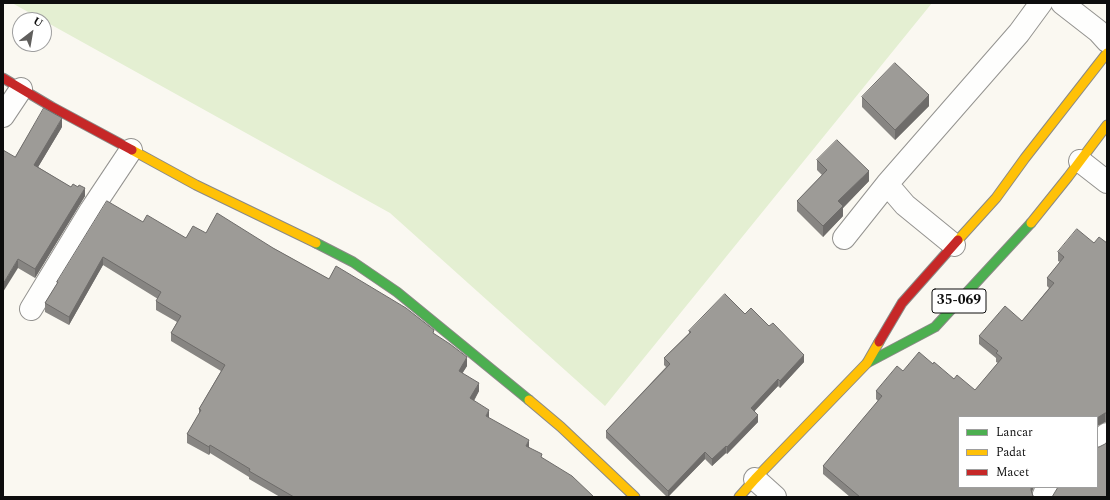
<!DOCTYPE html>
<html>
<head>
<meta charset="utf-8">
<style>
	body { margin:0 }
	#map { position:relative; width:1110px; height:500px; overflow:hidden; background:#faf8f1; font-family:Spectral,serif }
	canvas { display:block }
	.frame { position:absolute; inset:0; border:4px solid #0d0d0d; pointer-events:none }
	.legend { position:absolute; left:958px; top:416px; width:140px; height:72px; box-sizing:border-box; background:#fff; border:1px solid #9e9e9e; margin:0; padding:5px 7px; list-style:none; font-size:12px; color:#0d0d0d }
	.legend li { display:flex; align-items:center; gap:8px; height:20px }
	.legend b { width:20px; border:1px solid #9e9e9e }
	.north { position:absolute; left:12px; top:12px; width:40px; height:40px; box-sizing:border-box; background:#fff; border:1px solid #9e9e9e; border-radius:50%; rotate:31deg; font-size:11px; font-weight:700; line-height:16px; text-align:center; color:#0d0d0d }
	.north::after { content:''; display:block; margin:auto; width:14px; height:18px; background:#605f5d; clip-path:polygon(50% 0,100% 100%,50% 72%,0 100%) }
</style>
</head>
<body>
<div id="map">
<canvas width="1110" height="500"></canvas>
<div class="frame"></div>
<ul class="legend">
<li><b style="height:5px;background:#4caf50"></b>Lancar</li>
<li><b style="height:5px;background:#ffc107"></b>Padat</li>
<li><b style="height:5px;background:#c62828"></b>Macet</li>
</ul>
<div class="north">U</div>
</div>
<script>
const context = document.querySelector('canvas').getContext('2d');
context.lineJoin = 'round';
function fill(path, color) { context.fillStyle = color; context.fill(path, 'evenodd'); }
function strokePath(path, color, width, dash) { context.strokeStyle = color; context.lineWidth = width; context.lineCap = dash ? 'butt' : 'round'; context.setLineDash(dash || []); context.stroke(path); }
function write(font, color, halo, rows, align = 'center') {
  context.font = font + ' Spectral,serif'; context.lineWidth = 4; context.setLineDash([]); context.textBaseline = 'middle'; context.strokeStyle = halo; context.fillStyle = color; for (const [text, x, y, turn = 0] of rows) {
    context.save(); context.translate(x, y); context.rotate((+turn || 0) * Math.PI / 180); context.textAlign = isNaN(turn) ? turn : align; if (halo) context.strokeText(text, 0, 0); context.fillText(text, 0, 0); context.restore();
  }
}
const green = new Path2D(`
	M12,3H932L605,406L390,213Z`);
const street = new Path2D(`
	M1062,3L1098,31L1107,41
	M3,116L21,89
	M1080,161L1107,182
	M887,184L905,205L954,245
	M844,238L887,184L1019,33L1041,3
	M31,309L91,210L131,150
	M1097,443L1107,434
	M755,479L775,497
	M1043,497L1046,490L1049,487`);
const fast = new Path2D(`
	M316,243L353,262L397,292L529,400
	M867,363L935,327L1031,223`);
const slow = new Path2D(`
	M132,150L196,185L316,243
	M1031,223L1068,177L1107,125
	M958,240L996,198L1025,158L1107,53
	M529,400L561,427L635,497
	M739,497L755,479L867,363L879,342`);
const jam = new Path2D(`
	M3,78L52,107L132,150
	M879,342L902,303L958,240`);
const wall = new Path2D(`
	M862,97L929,106L895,140L862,107Z
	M62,127L38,167L85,196L35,278L18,268L15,157Z
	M817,160L869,181L843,208V216L823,237L797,211V201L822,175L817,170Z
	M143,222L186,238L206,233L273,248L329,279L434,334L467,366L462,373L479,391L474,401L489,418L529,447L542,458L594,497H280L249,479V477L210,453L209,455L187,443V434L199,414V409L221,371L171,341V333L177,322L156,310V301L158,299L103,265L69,325L45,312V303L57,284V282Z
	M1094,243H1107V422H1105L1097,426V417H959L1032,492L1033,496L1035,497H850L823,474V466L878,401L876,399V391L903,371L933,364L954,379L975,390L998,363L996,362V358L979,344V336L1022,321L1049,288L1047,286V278L1060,262L1058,261V252Z
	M745,314L804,362L780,388L778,386L754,411L758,422L727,454L726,453L712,466L705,459L668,497H667L606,438V431L666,367L664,365V358L689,333V331Z`);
const shadedWall = new Path2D(`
	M929,95V106L895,140V130Z
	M62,118V127L34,174V165Z
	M869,171V181L843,208V216L823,237V226L838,201Z
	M85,188V196L35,278V269Z
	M103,257V265L69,325V317Z
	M18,259V268L3,292V284Z
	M804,355V362L780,388V381Z
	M467,357V366L459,379V371Z
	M778,379V386L751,415V408Z
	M479,383V391L470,407V398Z
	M489,410V418L486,416Z
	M1105,413V422L1097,426V418Z
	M758,415V422L727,454V447Z
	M529,440V449L526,446Z
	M210,445V453L209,455V447Z
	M726,446V453L712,466V459Z
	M705,452V459L668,497V491Z
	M1031,487H1034L1032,492L1031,497Z`);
const building = new Path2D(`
	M895,63L929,95L895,130L862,97Z
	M44,108L62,118L34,165L71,187L73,184L78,187L79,185L85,188L35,269L18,259L3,284V150L15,157Z
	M837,140L869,171L838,201L843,206L823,226L797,201L827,170L817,160Z
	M107,201L143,222L147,215L186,238L193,226L206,233L217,213L273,248L329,279L336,266L406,308L434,330L433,333L450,344L467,357L459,371L479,383L470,398L489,410L486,416L529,440L526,446L542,454L541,457L572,476L594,497H294L249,471L250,469L210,445L209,447L187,434L201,410L199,409L225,365L171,333L181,316L156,301L161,292L103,257L69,317L45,303L58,282H57Z
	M1077,229L1094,243L1099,237L1107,243V413H1105L1097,418V417H959V487H1031V490L1033,496L1035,497H860L823,466L882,396L876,391L897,366L903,371L919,352L933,364L934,362L954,379L957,375L975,390L1002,358L996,353L998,351L979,336L1005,306L1022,321L1054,283L1047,278L1064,257L1058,252Z
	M725,294L745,314L751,308L769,326L773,323L804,355L780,381L778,379L751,408L758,415L727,447L726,446L712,459L705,452L668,491L606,431L670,364L664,358L691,332L689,331Z
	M1107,442V497H1052L1058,487H1097V447H1099L1105,444Z`);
const shields = [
	[959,301,54]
];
const shieldNames = [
	["35-069",959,301]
];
fill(green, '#e4efd2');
strokePath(street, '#949390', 24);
strokePath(fast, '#8a8986', 11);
strokePath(slow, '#8a8986', 11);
strokePath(jam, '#8a8986', 11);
strokePath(street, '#fefefd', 22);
strokePath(fast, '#4caf50', 9);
strokePath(slow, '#ffc107', 9);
strokePath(jam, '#c62828', 9);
fill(wall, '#878582');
fill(shadedWall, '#6e6c6a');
fill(building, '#9d9b97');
strokePath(building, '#6e6c6a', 1);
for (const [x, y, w] of shields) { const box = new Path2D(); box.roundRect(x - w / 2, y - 12, w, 24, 3); context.fillStyle = '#fff'; context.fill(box); strokePath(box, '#0d0d0d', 1); }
write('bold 14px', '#0d0d0d', null, shieldNames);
</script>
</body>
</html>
